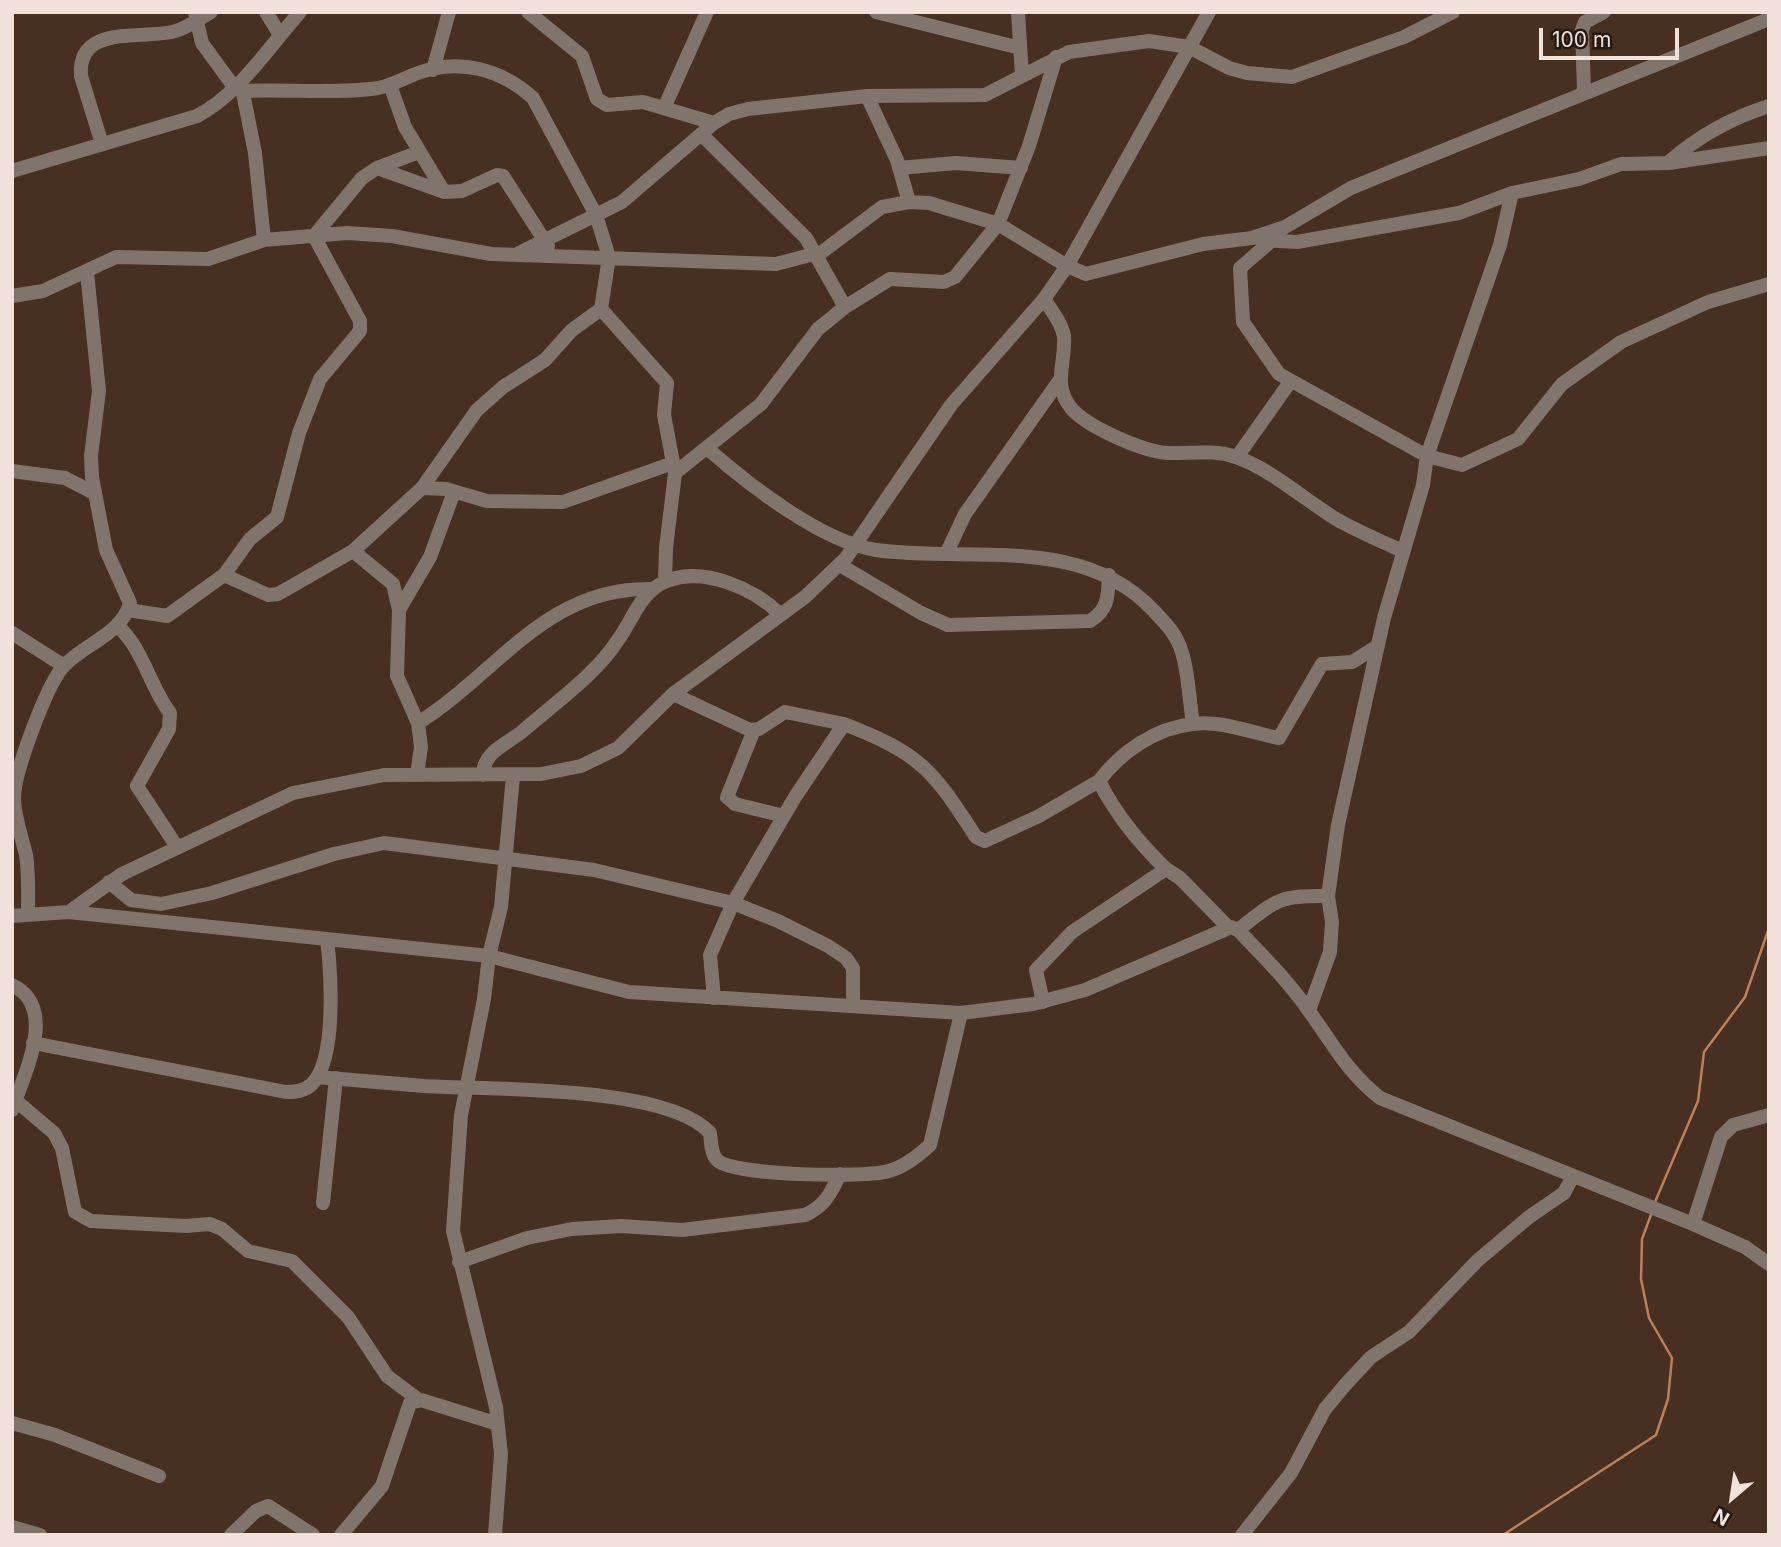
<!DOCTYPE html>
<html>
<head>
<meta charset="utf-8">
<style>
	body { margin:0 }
	#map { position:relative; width:1781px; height:1547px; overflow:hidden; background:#472f22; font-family:Inter,sans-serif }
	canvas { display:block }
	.frame { position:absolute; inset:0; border:14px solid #f1e1d9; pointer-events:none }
	.north { position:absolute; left:1697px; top:1463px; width:70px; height:70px; -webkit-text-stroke:5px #251a14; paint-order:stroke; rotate:209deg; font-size:19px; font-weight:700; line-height:28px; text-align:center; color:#f1e1d9 }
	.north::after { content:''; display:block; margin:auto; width:24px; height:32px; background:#f1e1d9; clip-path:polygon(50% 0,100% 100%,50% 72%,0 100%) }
	.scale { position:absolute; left:1539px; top:28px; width:140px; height:32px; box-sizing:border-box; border:4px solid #f1e1d9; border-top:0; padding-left:9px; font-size:21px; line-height:24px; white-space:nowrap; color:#f1e1d9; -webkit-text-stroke:5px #251a14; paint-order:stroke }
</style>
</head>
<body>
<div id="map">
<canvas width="1781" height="1547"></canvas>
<div class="frame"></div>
<div class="north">N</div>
<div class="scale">100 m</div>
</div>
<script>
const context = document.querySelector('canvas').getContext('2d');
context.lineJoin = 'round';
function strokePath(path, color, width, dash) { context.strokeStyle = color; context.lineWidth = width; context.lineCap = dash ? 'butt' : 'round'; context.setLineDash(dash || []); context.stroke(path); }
const stream = new Path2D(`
	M1655,1202L1698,1101L1704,1052L1745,997L1769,928
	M1503,1535L1656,1435L1668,1399L1672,1358L1649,1318L1641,1279L1642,1239L1652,1212`);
const minor = new Path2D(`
	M266,12L280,35
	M528,12L582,56L597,99L607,105L643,102L714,123
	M876,12L1020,48
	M1018,12L1022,76
	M195,13L202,43L234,87
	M433,70L449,12
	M241,83L255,153L264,240
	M390,85L405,127L444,192
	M242,91C283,89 339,94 378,88C392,85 405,78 418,73C459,58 501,69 533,98L596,215L609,257L601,309L667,383L664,415L675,473L666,548L665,581
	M1584,91L1582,30L1585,22L1604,12
	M867,96L897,160L909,202
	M665,106L707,12
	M701,134L806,238L845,307
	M102,144L81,76C77,25 139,39 172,32C186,29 199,19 211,12
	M1670,161C1700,135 1731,118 1769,106
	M377,168L419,152
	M899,168L956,163L1021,168
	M12,171L197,116C240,93 268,48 300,12
	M314,236L362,178L377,168L444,192L462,191L497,175L503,176L548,246
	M1261,240L1297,242L1459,213L1512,193L1579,179L1621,164L1669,163L1769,148
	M1269,243L1240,268L1243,322L1279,374L1427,456L1462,465L1518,439L1562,384L1621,342L1708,302L1769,284
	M519,253L622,202L714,123L729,114L748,109L867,96L985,95L1069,52L1149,41L1189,47L1229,68L1247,73L1292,77L1404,37L1453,12
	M12,296L43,291L116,257L208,259L264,240L347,233L392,236L491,254L776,264L822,252L882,207L909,202L929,203L998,224L1067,266L1086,274L1203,244L1252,238L1285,227L1351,188L1385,174L1769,19
	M1044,299C1051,310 1062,323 1064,336C1066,363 1052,384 1071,408C1087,427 1142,451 1167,453C1190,454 1212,449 1236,457C1269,468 1305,500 1336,519C1357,531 1380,541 1403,551
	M708,449C749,485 822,542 876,550C969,563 1081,533 1154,611C1162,620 1172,629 1177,640C1188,660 1189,700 1193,724
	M1237,457L1290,382
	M12,471L65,478L94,493
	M675,473L761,404L818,329L845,307L890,279L944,282L955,277L998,224L1029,146L1056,57
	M422,488L446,489L487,501L563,502L673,463
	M353,551L393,584L399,610L397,676L418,723
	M947,552L965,514L1059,381
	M840,565L921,613L948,625L1090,621C1109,609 1108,595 1109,575
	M224,575L250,539L277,517L299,433L320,379L360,331V321L314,236
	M128,610L167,616L224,575L268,595L278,594L353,551L422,488L477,410L503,387L545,360L572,330L601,309
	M399,610L430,557L454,492
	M117,625C144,650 149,685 170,713L169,729L137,786L177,847
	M12,633L64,666
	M673,694L750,730L759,729L785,712L844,724L795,797L733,903L710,955L714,998
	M844,724C921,754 932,769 976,837L985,841L1039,816L1099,781
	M754,730L727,797L735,804L784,816
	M417,774L421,747L418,723C498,673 547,586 652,589
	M483,775C483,751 508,744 524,730C556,702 597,674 620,637C634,617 641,591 667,581C704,566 754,589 780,614
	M1166,869C1139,843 1116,815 1099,781C1121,752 1155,728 1193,724C1221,720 1252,733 1279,738L1322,664L1352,662L1378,646
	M109,882L131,900L161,904L212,893L334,854L384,843L594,870L733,903L778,921L828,946L846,958L853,968V1006
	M69,912L489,956L629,992L961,1013L1033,1004L1085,990L1231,927L1238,930C1263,956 1289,982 1309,1011C1333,1044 1347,1072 1380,1098L1693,1224L1745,1247L1769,1264
	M28,914C28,894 29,875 26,855C22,837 14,816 14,798C14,772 46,688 62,668C82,644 121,636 130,603L106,550L92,477L91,456L99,391L87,272
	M12,916L69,912L122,874L293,793L384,775L541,774L581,766L618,748L673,694L805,597L846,558L951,405L1044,299L1067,266L1209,12
	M1238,930C1276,900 1279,895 1328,896
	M12,985C59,1007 24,1074 12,1110
	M1043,1002L1036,970L1072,932L1166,869L1180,878L1227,926
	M1309,1010L1330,952L1332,922L1328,896L1338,825L1384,618L1423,485L1427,456L1500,245L1512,193
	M33,1043L286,1092C296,1092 305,1091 312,1084C337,1059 331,972 327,939
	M317,1077C353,1080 388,1083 424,1086C489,1090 667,1085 710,1133C711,1141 711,1154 717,1160C733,1176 866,1178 889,1171C904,1167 919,1155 930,1145L961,1013
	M15,1100L54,1133L62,1148L75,1212L91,1221L186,1226L210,1224L222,1229L248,1251L292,1261L348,1317L387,1376L419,1400
	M323,1203L336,1078
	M1693,1224L1721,1137L1733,1125L1769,1115
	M459,1262L527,1238L572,1229L621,1226L682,1230L805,1215C825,1206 831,1193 840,1174
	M12,1423L55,1435L159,1476
	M12,1527L40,1535
	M231,1535L256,1511L268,1506L313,1535
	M341,1535L382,1486L410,1403L421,1400L498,1424
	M495,1535L501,1454L496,1407L453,1231L461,1115L484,999L489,956L501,907L513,776
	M1242,1535L1291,1473L1325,1409L1345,1385L1371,1357L1409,1332L1477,1261L1529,1217L1564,1193L1573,1176`);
strokePath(stream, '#bd8057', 2.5);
strokePath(minor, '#81746d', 14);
</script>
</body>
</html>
